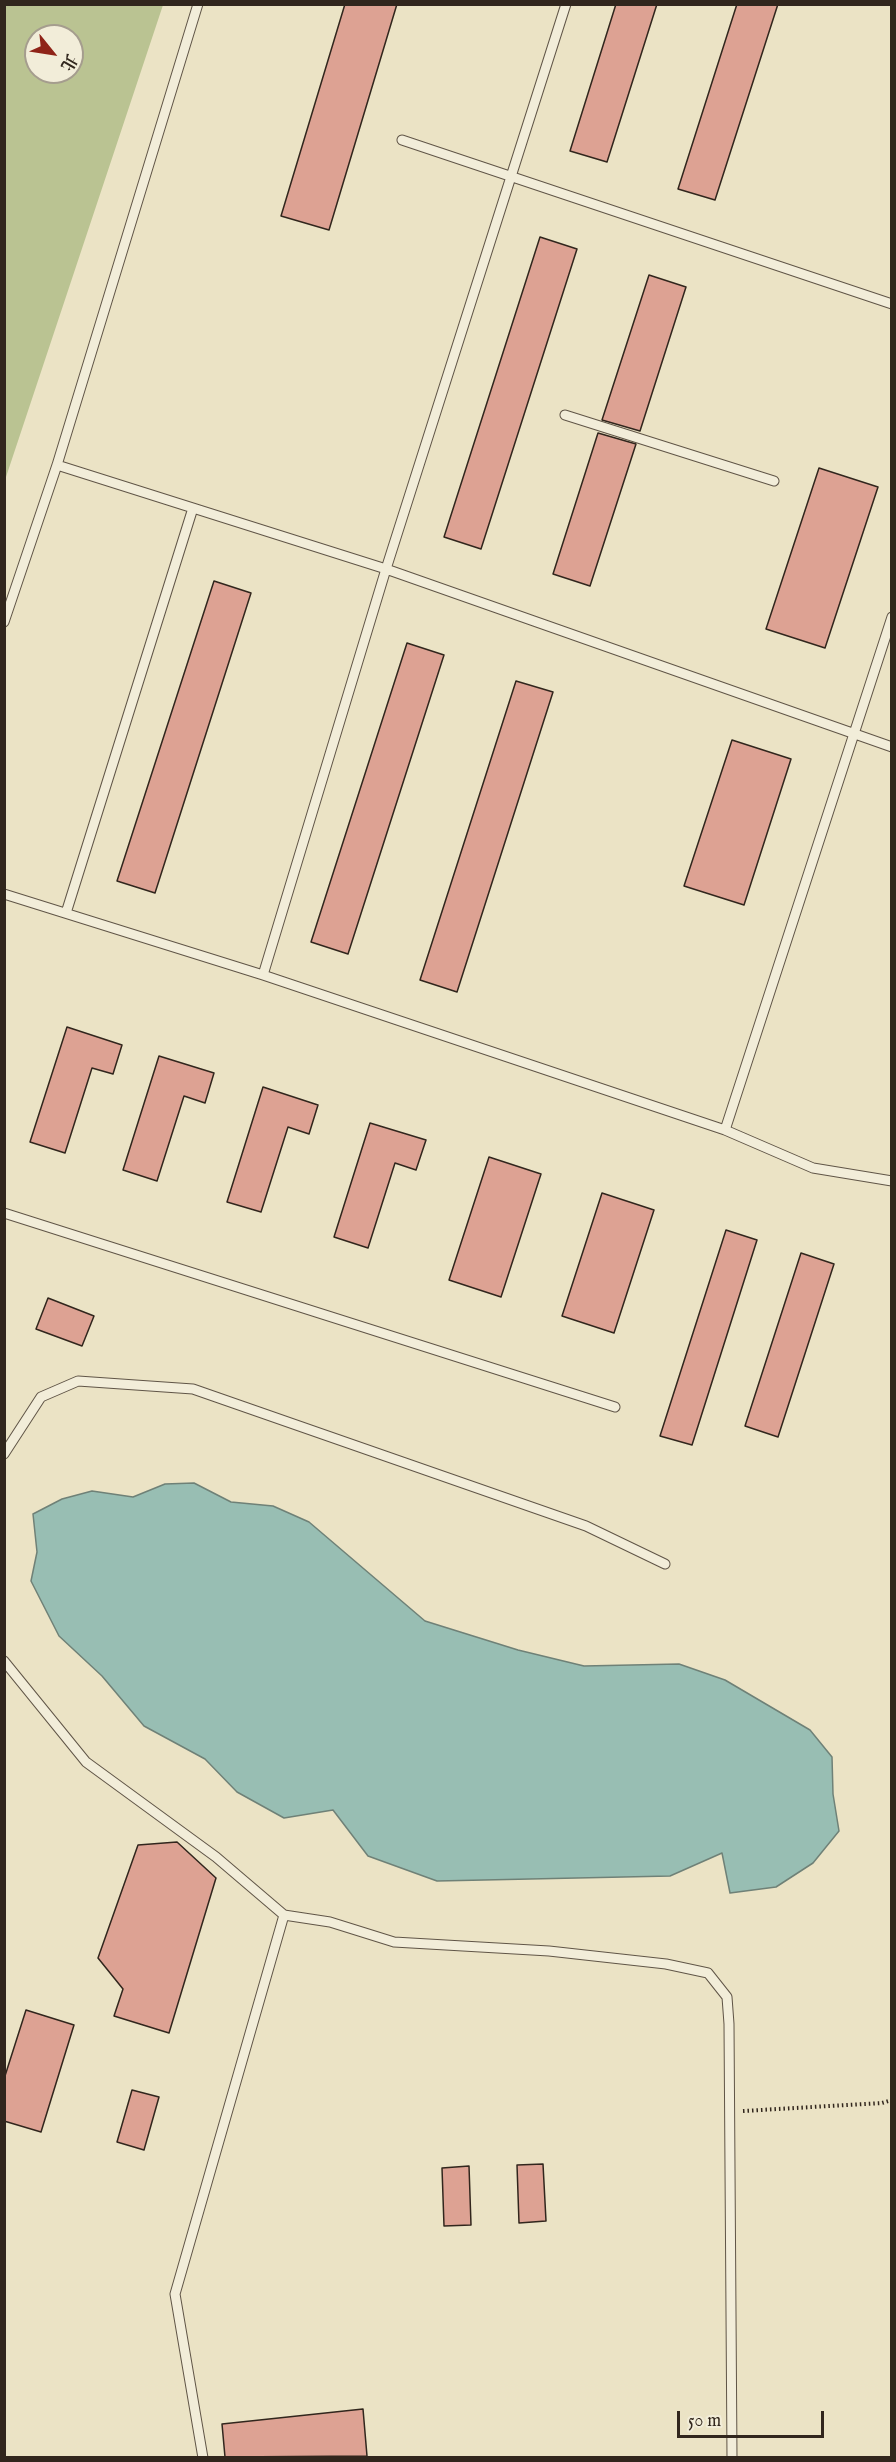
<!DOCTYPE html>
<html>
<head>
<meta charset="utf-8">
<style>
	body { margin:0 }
	#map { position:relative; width:896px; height:2462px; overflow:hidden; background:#ebe3c5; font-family:"IM FELL English","Noto Serif TC",serif }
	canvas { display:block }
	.frame { position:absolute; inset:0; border:6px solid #31261d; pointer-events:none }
	.north { position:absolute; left:24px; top:24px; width:60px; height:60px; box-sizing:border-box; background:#f2edd9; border:2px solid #a59d8e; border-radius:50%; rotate:120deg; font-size:16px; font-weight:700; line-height:24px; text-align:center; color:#31261d }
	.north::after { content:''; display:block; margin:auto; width:21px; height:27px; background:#8f2418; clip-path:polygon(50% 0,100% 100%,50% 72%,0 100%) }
	.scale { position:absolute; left:677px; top:2411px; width:147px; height:27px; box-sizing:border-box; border:3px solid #31261d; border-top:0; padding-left:8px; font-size:18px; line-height:21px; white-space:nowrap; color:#31261d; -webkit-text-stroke:4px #f2edd9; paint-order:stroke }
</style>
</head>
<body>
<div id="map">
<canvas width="896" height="2462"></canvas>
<div class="frame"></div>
<div class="north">北</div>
<div class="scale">50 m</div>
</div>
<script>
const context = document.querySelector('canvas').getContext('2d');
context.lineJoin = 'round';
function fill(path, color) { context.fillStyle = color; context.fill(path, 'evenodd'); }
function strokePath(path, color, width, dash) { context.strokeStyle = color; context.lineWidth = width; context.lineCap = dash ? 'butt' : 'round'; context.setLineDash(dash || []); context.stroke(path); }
const green = new Path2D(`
	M5,4L163,5L5,480L4,5ZM36,36H72V72H36Z`);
const water = new Path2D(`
	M194,1483L231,1502L273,1506L309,1522L425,1621L518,1650L584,1666L679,1664L725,1680L810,1730L832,1757L833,1794L839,1831L813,1863L776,1887L730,1893L722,1853L670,1876L437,1881L368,1856L333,1810L284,1818L237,1792L205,1759L144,1726L102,1676L59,1636L31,1581L37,1552L33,1514L62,1499L92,1491L133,1497L165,1484Z`);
const building = new Path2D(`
	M345,4H397L329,230L281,216Z
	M616,4H657L607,162L570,151Z
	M737,4H778L715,200L678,189Z
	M540,237L577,249L481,549L444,537Z
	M649,275L686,287L640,431L602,420Z
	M598,433L636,444L590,586L553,574Z
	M819,468L878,487L825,648L766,629Z
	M214,581L251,593L155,893L117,881Z
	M407,643L444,655L348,954L311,942Z
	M516,681L553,692L457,992L420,980Z
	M732,740L791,759L744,905L684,886Z
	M67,1027L122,1045L113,1074L92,1068L65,1153L30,1142Z
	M159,1056L214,1073L205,1103L184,1096L157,1181L123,1170Z
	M263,1087L318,1105L309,1134L288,1127L261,1212L227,1202Z
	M370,1123L426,1140L416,1170L395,1163L368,1248L334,1237Z
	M489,1157L541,1174L501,1297L449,1280Z
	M602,1193L654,1210L614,1333L562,1316Z
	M726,1230L757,1240L692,1445L660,1436Z
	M801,1253L834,1264L778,1437L745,1426Z
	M48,1298L94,1316L82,1346L36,1329Z
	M177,1842L216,1878L169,2033L114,2016L123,1989L98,1958L138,1845Z
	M26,2010L74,2025L41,2132L4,2121V2079Z
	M132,2090L159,2097L144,2150L117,2142Z
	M543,2164L546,2221L519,2223L517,2165Z
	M469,2166L471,2225L444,2226L442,2168Z
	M363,2409L367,2456L225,2457L222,2424Z`);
const path = new Path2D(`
	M743,2111L882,2103L892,2100`);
const lane = new Path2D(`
	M402,140L892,304
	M565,415L774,481
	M57,465L386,569L892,747
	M4,622L57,465L198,4
	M4,894L263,975L725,1130L813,1168L892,1181
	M66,913L193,508
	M263,975L386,569L566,4
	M725,1130L892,617
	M4,1213L615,1407
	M4,1454L41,1397L78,1381L193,1389L586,1526L665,1564
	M4,1661L86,1762L216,1857L284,1915L330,1922L394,1942L549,1951L666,1964L708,1973L727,1997L729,2024L732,2458
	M203,2458L175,2294L284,1915`);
fill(green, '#bac392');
fill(water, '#98beb3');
strokePath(water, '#6f8177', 1.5);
fill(building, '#dda293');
strokePath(building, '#31261d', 1.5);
strokePath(lane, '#605547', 11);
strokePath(path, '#31261d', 4, [1.5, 3]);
strokePath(lane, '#f2edd9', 9);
</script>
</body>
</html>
